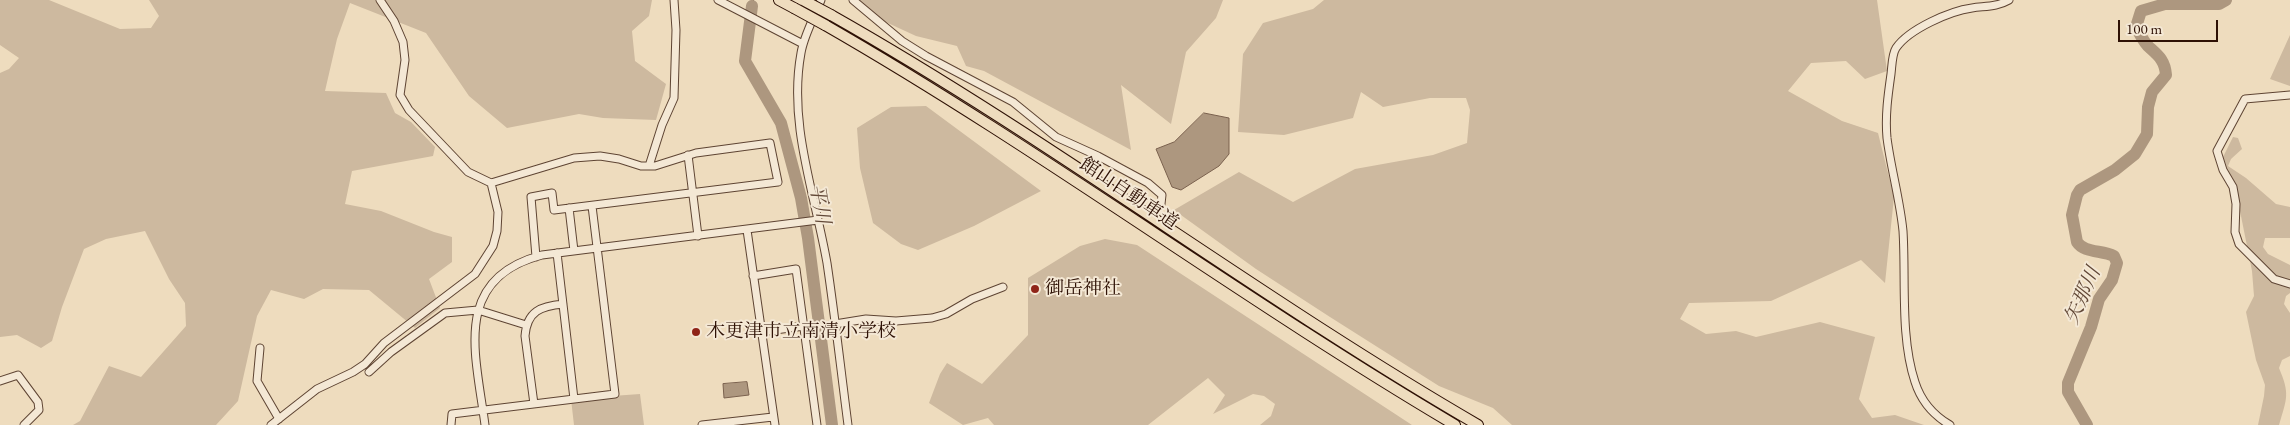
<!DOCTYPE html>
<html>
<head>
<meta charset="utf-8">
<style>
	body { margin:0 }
	#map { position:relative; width:2290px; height:425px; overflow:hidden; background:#eedcbe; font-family:"EB Garamond",serif }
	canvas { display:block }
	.scale { position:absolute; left:2118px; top:20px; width:100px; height:22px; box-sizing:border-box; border:2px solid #2e1105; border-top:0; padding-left:6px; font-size:15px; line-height:18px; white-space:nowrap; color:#2e1105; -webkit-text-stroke:4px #f4e8d5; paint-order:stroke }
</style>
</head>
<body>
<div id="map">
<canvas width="2290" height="425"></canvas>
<div class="scale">100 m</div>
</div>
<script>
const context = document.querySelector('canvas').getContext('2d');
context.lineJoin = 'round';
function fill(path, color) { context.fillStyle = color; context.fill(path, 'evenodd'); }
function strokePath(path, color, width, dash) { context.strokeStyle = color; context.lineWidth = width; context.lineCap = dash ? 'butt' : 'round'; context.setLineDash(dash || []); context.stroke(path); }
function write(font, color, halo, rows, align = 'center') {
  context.font = font + ' "EB Garamond","Noto Serif JP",serif'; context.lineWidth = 4; context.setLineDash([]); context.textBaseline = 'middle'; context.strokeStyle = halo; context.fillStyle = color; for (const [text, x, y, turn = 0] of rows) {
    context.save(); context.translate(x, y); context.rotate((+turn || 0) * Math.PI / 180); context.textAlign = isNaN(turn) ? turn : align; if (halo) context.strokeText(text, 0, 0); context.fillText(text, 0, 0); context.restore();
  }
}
const green = new Path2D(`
	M0,0H49L120,29L151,28L159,16L149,0H652L649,16L632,31L635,61L666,84L656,120L603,118L579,114L507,128L469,96L426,33L350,3L337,39L325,91L386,93L395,113L411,122L435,147L433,156L352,171L345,204L381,211L434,232L452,237V262L429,279L440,308L415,328L369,290L323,289L304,299L271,290L257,316L238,401L216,425H73L80,421L109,366L141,377L186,326L185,303L169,279L145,231L106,239L84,249L62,307L52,341L41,348L17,335L0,337V73L9,69L19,58L0,45Z
	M852,0H1223L1216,18L1186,52L1171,124L1121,85L1131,150L984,71L966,66L957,46L916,36L877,18Z
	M1324,0H1877L1887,71L1865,79L1846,61L1811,63L1788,91L1842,121L1878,133L1894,197L1885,283L1861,260L1771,301L1689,303L1680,319L1706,334L1736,331L1756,337L1820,322L1875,337L1859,399L1872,418L1895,415L1924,425H1512L1493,408L1439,386L1330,317L1256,269L1174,210L1239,172L1293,202L1355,169L1433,155L1467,143L1470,110L1466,98H1430L1383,107L1361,92L1353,118L1284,135L1238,132L1243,54L1263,23L1313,9Z
	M2290,35V86L2270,79Z
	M926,106L1041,191L974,226L918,250L901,244L873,223L860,168L857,128L891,107Z
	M2233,137L2238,138L2242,149L2231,159L2228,166L2246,178L2276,204L2290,207V238H2265L2263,247L2268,254L2290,265V293L2286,296L2284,304L2290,313V356L2282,360L2279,368C2290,394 2287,398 2279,425H2258L2264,396L2265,385L2256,360L2246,312L2254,296L2252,271L2234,181L2222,159Z
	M1105,239L1137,245L1412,425H1260L1271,416L1275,404L1264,396L1253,394L1213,414L1225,395L1208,378L1148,425H994L988,418L963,425L929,403L940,374L947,363L982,384L1028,335V278L1080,246Z
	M640,394L644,425H574L571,399Z`);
const water = new Path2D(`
	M1204,113L1229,118V154L1219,166L1181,190L1172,187L1156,149L1174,142Z
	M747,382L749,395L724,398L723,384Z`);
const stream = new Path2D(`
	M752,6L753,0`);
const river = new Path2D(`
	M752,6L745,61L781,123L801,198L808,238L832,425
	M2087,425L2068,392V383L2091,327L2099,299L2112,280L2117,263L2114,256C2102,250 2084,253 2077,242L2072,215L2077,195L2080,190L2115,170L2135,154L2147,134L2148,107L2152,92L2166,75C2165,61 2159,56 2150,48C2144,43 2140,34 2136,27L2141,11L2165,4H2219L2226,0`);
const minor = new Path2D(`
	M380,0L394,21L403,42L405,60L400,95L409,110L468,172L491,183L574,158L600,156L619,159L641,166H655L696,153L770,143L778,182L554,210L552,193L531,197L536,257
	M718,0L803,44
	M821,0C814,18 804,35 801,53C788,124 815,194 827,263C835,317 841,371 848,425
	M853,0L902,41L926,56L1013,102L1056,137L1098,156L1148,183L1162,195L1161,204
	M2290,95L2245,99L2217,151L2223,170L2233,187L2236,204L2235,232L2239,244L2274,279L2290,284
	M688,155L698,236
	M649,166L662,125L674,98L676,30L674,0
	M569,208L574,251
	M747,230L775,425
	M557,253L574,399
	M753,276L796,269L817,425
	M835,324L866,319L896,321L932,318L946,314L972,299L1003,287
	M761,332L804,326
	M260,348L257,381L279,419
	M369,372L391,352L445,313L478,310L526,325
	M0,381L18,375L38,402L39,410L24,425
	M534,404L525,336C527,311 541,306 563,304
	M271,425L317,389L353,372L365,364L384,343L475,274L493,246L497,231L498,212L491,183
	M451,425L452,414L615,394L592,206
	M485,425C476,355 451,279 542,255L818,220
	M702,425L773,417
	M1950,425C1933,415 1921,401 1915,382C1900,337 1906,279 1903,231C1900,200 1891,169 1887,138C1885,116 1888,95 1891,74C1892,66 1892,54 1896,48C1909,29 1950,11 1972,8C1985,6 1997,7 2009,0`);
const highway = new Path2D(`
	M779,0L794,8
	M831,15C1054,141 1257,297 1478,425
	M825,25C1041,149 1240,298 1455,425`);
const highwayBridge = new Path2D(`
	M803,0L831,15
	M794,8L825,25`);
const markers = [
	[1035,289,5,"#8f2418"],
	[696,332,5,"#8f2418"]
];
const streetNames = [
	["館山自動車道",1129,194,34]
];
const poiNames = [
	["御岳神社",1045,289],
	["木更津市立南清小学校",706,332]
];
const waterNames = [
	["平川",819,204,80],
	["矢那川",2083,296,-66]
];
fill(green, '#cdb99f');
fill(water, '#ad977f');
strokePath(water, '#7a614e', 1);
strokePath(stream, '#7a614e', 2);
strokePath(river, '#ad977f', 12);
strokePath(minor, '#5e4433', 9);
strokePath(highway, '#2e1105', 12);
strokePath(minor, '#f4e8d5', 7);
strokePath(highway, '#eedcbe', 10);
strokePath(highwayBridge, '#2e1105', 12, []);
strokePath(highwayBridge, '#eedcbe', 10);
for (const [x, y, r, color] of markers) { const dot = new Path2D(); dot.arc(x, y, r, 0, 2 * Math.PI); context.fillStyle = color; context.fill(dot); strokePath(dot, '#f4e8d5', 2); }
write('19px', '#2e1105', '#f4e8d5', streetNames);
write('19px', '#2e1105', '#f4e8d5', poiNames, 'left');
write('italic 20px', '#614736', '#f4e8d5', waterNames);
</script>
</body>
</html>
